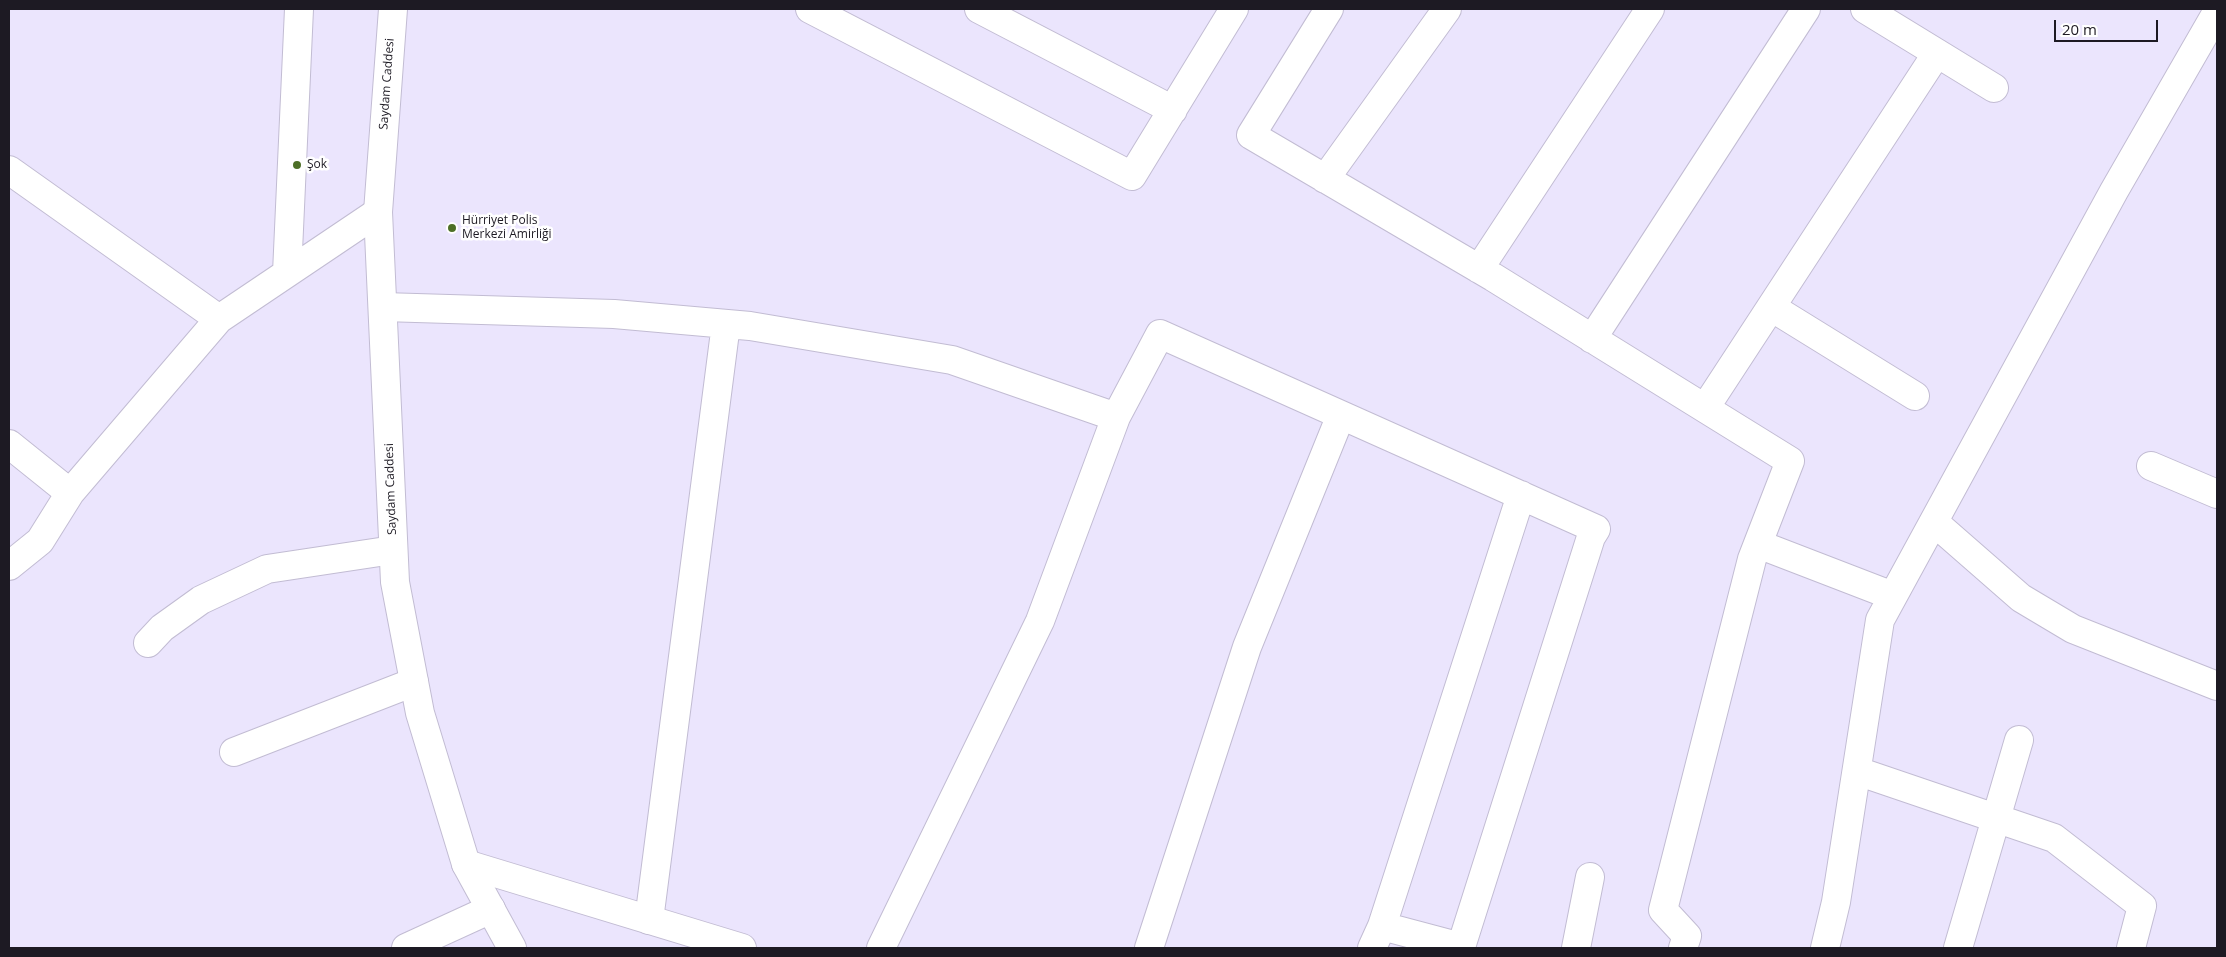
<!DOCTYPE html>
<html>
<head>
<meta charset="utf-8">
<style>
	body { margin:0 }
	#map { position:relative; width:2226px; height:957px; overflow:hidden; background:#ebe5fd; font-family:"Open Sans",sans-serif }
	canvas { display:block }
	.frame { position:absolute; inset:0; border:10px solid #1d1a23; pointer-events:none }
	.scale { position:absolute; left:2054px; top:20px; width:104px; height:22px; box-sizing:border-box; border:2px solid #1d1a23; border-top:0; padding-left:6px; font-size:15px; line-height:18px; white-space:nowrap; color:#1d1a23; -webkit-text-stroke:4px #fff; paint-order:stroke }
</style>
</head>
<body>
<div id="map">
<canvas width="2226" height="957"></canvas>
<div class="frame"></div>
<div class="scale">20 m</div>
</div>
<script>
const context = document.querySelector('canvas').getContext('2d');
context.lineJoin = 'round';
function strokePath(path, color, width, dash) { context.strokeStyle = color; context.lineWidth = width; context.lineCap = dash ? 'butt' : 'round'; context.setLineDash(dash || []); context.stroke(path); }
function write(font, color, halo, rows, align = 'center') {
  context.font = font + ' "Open Sans",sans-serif'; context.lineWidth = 5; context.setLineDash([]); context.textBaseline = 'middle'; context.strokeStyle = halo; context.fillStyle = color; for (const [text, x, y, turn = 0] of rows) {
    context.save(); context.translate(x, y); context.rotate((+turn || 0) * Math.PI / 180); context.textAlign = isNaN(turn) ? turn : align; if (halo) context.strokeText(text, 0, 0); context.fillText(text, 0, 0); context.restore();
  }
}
const minor = new Path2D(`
	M810,9L1132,176L1234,9
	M979,9L1173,110
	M1329,9L1251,135L1493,277L1790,461L1752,559L1663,910L1687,936L1683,948
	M1865,9L1994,88
	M9,170L219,319
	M1325,179L1447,9
	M1479,269L1650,9
	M287,273L299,9
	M383,307L614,314L750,326L952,360L1116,417
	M1771,307L1915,396
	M1592,339L1806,9
	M1705,408L1937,53
	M9,444L70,493
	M2151,466L2217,494
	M1934,522L2021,598L2073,629L2217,686
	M1758,544L1893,596
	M9,566L40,541L70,493L219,319L378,212
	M148,643L162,628L201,600L267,569L393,550
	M234,752L414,682
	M1857,771L2054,838L2142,906L2131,948
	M649,920L726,324
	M406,948L491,909
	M881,948L1040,621L1116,417L1160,334L1596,529L1591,537L1461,947L1382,926L1521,495
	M1149,948L1247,647L1341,415
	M1372,948L1382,926
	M1576,948L1590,877
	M1825,948L1836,902L1880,620L2114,191L2217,12
	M1958,948L2019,740`);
const tertiary = new Path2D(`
	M466,864L742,948`);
const secondary = new Path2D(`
	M393,9L378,212L395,582L420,713L466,864L512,948`);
const markers = [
	[297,165,5,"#4d6f27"],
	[452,228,5,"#4d6f27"]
];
const streetNames = [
	["Saydam Caddesi",387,84,-86],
	["Saydam Caddesi",391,489,-92]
];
const poiNames = [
	["Şok",307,165],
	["Hürriyet Polis",462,221],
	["Merkezi Amirliği",462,235]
];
strokePath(minor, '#c2bcd3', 30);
strokePath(tertiary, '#c2bcd3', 30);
strokePath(secondary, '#c2bcd3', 30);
strokePath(minor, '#fff', 28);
strokePath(tertiary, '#fff', 28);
strokePath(secondary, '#fff', 28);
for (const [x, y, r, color] of markers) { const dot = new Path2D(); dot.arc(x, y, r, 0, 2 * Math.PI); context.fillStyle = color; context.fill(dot); strokePath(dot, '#fff', 2); }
write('12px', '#1d1a23', '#fff', streetNames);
write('12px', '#1d1a23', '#fff', poiNames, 'left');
</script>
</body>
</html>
